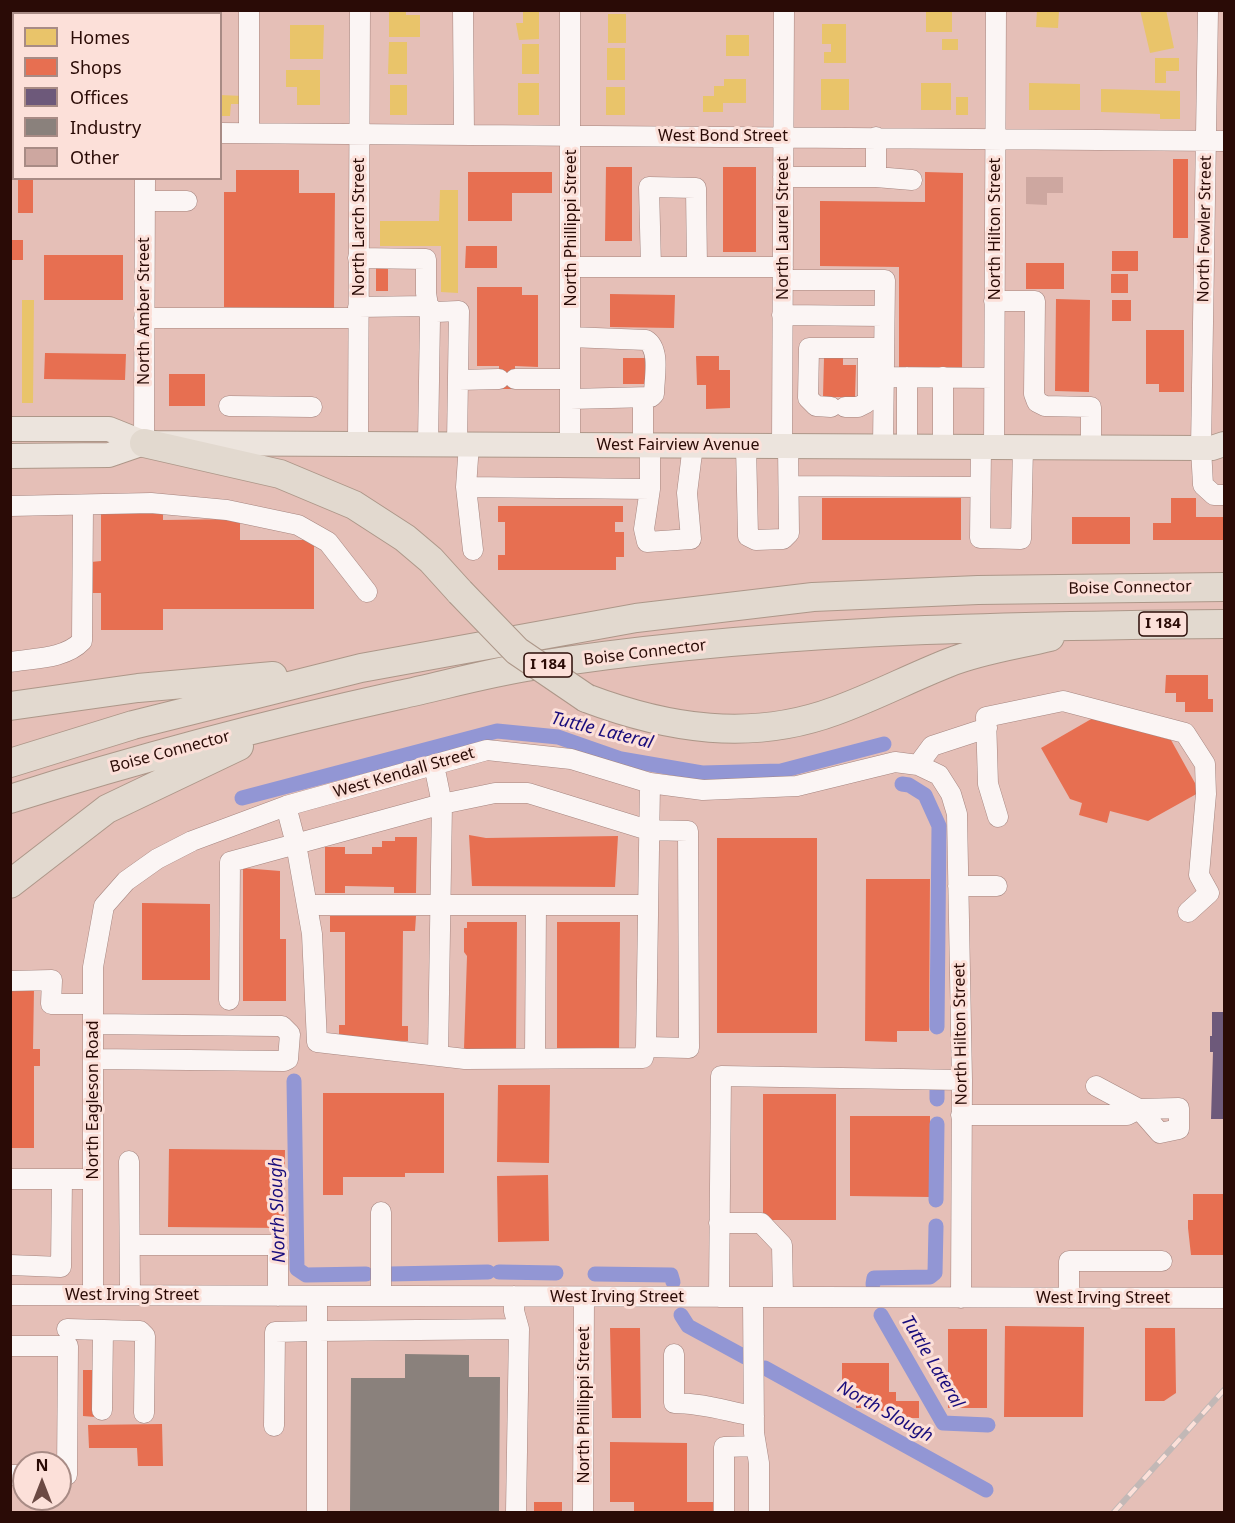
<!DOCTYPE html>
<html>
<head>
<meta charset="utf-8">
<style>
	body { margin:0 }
	#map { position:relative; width:1235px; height:1523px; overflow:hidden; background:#e5bfb7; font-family:"Noto Sans",sans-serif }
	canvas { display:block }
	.frame { position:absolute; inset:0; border:12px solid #2a0b06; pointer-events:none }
	.legend { position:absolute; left:12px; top:12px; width:210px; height:168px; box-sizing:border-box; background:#fce0d9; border:2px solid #a88b85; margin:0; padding:8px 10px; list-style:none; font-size:18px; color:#2a0b06 }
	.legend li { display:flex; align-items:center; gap:12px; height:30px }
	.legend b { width:30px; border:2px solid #a88b85 }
	.north { position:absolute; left:12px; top:1451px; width:60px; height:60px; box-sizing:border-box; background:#fce0d9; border:2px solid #a88b85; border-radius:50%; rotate:0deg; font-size:16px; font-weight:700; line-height:24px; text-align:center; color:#2a0b06 }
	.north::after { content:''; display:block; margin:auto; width:21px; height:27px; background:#6b4a44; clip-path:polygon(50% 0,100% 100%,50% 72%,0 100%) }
</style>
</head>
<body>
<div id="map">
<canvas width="1235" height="1523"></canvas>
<div class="frame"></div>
<ul class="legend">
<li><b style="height:16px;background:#e9c46a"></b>Homes</li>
<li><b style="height:16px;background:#e76f51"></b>Shops</li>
<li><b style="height:16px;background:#6d597a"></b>Offices</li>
<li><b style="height:16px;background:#8a817c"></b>Industry</li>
<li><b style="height:16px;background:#cda7a0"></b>Other</li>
</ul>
<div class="north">N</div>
</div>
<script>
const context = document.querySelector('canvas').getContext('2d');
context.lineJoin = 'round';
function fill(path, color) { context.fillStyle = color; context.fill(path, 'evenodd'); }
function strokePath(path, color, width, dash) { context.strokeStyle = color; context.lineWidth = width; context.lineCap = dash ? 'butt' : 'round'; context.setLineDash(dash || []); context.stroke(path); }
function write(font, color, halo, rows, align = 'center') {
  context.font = font + ' "Noto Sans",sans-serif'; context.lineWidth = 6; context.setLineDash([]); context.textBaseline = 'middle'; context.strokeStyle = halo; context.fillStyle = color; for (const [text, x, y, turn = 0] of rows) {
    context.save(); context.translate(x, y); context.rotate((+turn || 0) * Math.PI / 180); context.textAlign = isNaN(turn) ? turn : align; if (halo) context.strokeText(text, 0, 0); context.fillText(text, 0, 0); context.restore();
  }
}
const homes = new Path2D(`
	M389,10H406V15H420V37H389Z
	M523,10H539V39L519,40L516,23H523Z
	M926,10H952V32H926Z
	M1037,10H1059L1058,28L1036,27Z
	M1140,10H1166L1174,48L1150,53Z
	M608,14H626V43H608Z
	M822,24H846V63H824V52H831V44H822Z
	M290,25H324L323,59H290Z
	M726,35H749V56H726Z
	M942,39H958V50H942Z
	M389,42H407V74H388Z
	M522,44H539V74H522Z
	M607,48H625V80H607Z
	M1155,58H1179V71H1166V83H1155Z
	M286,70H320V105H297V87H286Z
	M724,79H746V103H723V112H703V96H714V86H724Z
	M821,79H849V110H821Z
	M518,83H539V115H518Z
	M921,83H951V110H921Z
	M1029,83L1080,84V110H1029Z
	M390,85H407V115H390Z
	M606,87H625V115H606Z
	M1101,89L1180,91V119H1160V114L1101,112Z
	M220,95L243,96V104H231L230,116H220Z
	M956,97H968V115H956Z
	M440,190H458V293L441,292V246H380V221H439Z
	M22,300H34L33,403H22Z`);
const shops = new Path2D(`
	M1173,159H1188V238H1173Z
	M606,167H632V241H605Z
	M723,167H756V252H723Z
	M236,170H299V193H335L334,308L224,307V192H236Z
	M468,172H552V193H512V221H468Z
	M925,172L963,173L962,369L899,373V267L820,266V201L925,202Z
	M18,178H33V213H18Z
	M10,240H23V260H10Z
	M466,246H497V268H465Z
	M1112,251H1138V271H1112Z
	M44,255H123V300H44Z
	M1026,263H1064V289H1026Z
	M376,267H388V291H376Z
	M1111,274H1128V293H1111Z
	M477,287H522V295H538V367L515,366V389H499V366H477Z
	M610,294L675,295L674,328L610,327Z
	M1056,299L1090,300L1089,392L1055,391Z
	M1112,300H1131V321H1112Z
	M1146,330H1184V392H1159V384H1146Z
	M45,353L126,354L125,380L44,379Z
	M696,356H719V370H730V408L706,409V385H697Z
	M623,358H649V384H623Z
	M824,358H843V365H856L855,397H823Z
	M169,374H205V406H169Z
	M822,498H961V540H822Z
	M1171,498H1196V517H1224V540H1153V523H1171Z
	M498,506H623V522H615V532H624V557H616V570H498V555H505V522H498Z
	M101,512H163V520L240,519V540H314V609H163V630H101V593H91V562L101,561Z
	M1072,517H1130V544H1072Z
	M1166,675H1208V699H1213V712H1185V702H1176V693H1165Z
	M1093,718L1171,740L1200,792L1148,821L1110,811L1107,823L1079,815L1082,803L1070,799L1041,748Z
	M469,835L486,838L618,836L615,887L472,886Z
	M395,837H417L416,893H394V887L345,886V893H325V847H345V854H372V847H382V841H395Z
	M717,838H817V1033H717Z
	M243,868L280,871V939H286V1001H243Z
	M866,879H930L929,1031H897V1042L865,1041Z
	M142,903L210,904V980H142Z
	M330,916H416L415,931H403L402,1026H408V1041L339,1040V1025H345V932H330Z
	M467,922H517L516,1053H467V1049H464L467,956L464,952V928H467Z
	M557,922H620L619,1053H557Z
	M10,988L34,989L33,1049H40V1066H34V1148H10Z
	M498,1085H550L549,1163L497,1162Z
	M323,1093H444V1173H405V1177H343V1195H323Z
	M763,1094H836V1220H763Z
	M850,1116H930V1197L850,1196Z
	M169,1149L285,1150L284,1228L168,1227Z
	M548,1175L549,1241L498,1242L497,1176Z
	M1193,1194H1224V1255H1191L1188,1228V1220H1193Z
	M1005,1326L1084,1327L1083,1417H1004Z
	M610,1328H640L641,1418H612Z
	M1145,1328H1175L1176,1393L1164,1401H1145Z
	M948,1329H987V1408H948Z
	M842,1363H889V1392H896V1401H919V1418H881V1408H856V1398H850V1394L842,1395Z
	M83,1370H95V1417L83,1416Z
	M162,1424L163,1466H138L137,1448H89L88,1425Z
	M610,1442L687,1443V1502H713V1512H634V1502H610Z
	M534,1502H562V1512H534Z`);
const offices = new Path2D(`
	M1212,1012H1224V1119H1211L1213,1052H1210V1036H1212Z`);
const industry = new Path2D(`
	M405,1354L469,1355V1377H500L499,1512H350L351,1378H405Z`);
const canal = new Path2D(`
	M902,784L909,785L925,795L939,826L937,1027
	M242,798L497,731L558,737L621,759L702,773L781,771L884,744
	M294,1081L297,1269L306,1275L366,1274
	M937,1099V1089
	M936,1200L937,1124
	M499,1272L556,1273
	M390,1274L488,1272
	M595,1274L671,1275L673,1282
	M873,1284L874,1278L930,1277L935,1273L936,1226
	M681,1315L688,1326L745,1357
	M881,1315L943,1423L988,1425
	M765,1368L986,1490`);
const building = new Path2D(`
	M1026,177H1063V193H1047V205L1026,204Z`);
const minor = new Path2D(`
	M463,10L464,134
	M1208,10L1201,448L1203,485L1214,495H1224
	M38,14V10
	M146,14V10
	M10,132H14
	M220,133L1224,141
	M249,133V10
	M783,177H876V137
	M876,177L912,180
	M145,201H187
	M358,258L426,259V293L430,318L428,444
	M570,267H783
	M651,267L649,187L696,188L697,267
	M783,280H885L883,446
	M994,301H1035L1034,394L1037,402L1045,406L1091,407V447
	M358,307L427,306L436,312L459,311L457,444
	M782,315L884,316
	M144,318H358
	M884,377L994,378
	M907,377V446
	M515,379H570
	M459,380L499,379
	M570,399L651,397L654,394C654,379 661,349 646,340L570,337
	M229,406L312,407
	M831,407L816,406L808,398L809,348H884
	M845,407H858L866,403L868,399V348
	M144,443L145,178
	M358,444L360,10
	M469,444L466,487L650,489V445
	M570,445V10
	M643,445V399
	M746,446L748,536L756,540L783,539L789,533L788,446
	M782,446L784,10
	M943,447V377
	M981,447L980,538L1021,539L1023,447
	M994,447L996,10
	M789,486L980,487
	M466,487L473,550
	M650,489L644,529L647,542L691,539L687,493L693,445
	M10,506L151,503L227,510L298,525L328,542L367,592
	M10,662C34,658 65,659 82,641L83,506
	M434,765L442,804L438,1056
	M918,765L932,746L987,728
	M998,817L988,784L986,717L1063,701L1185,733L1205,764L1206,794L1199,875L1209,893L1188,912
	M958,886H997
	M307,905H648
	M10,981L52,980L51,1004H93
	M229,1000L230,862L442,804L495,793H528L648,830L688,831L689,1048L646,1047L643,1058L465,1059L317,1042L312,934L296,844L286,806
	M93,1024L276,1026H282L290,1034L288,1059L284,1061L93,1059
	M646,1047L650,783
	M535,1058L536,905
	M961,1115H1127L1139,1109L1160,1133L1179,1129V1108L1139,1109L1096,1086
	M129,1161L130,1295
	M10,1179H93
	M381,1212V1296
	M719,1223H761L782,1245L783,1297
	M130,1245H273L278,1251V1296
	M10,1265L61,1267L62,1179
	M10,1295L1224,1298
	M93,1295V967L104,906L126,881L157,859L192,841L286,806L487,750L571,759L650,783L703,790L797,786L895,762L918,765L939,775L951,794L957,814L962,1080L961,1298
	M317,1296V1331L519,1329L514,1311V1296
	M719,1297L721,1076L962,1080
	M753,1297L754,1433L759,1463V1512
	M1069,1298V1261H1162
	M67,1329L140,1331L145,1336L144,1413
	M10,1346H68L67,1475H60
	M674,1354V1403C702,1403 726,1411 754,1416
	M102,1410L103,1330
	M274,1426L275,1332L317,1331V1512
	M10,1475H24
	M516,1512L519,1329
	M583,1512L584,1297
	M724,1512V1447L756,1446`);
const major = new Path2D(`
	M10,429H109L144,443
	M10,456L109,455L144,443L1201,448H1212L1224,444`);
const highway = new Path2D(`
	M144,443L280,474L354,505L405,538L431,560L460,592
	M586,698C668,729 751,742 835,711C874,697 910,678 948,663C980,650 1017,645 1050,637
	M10,706L138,688L273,676
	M10,763L133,725L361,668L636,618L813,597L978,590L1224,587
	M10,799C139,758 268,724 399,695C441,686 484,674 526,667C757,630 991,626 1224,624
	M10,884L107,809L239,746`);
const rail = new Path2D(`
	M1114,1512L1224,1390`);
const highwayBridge = new Path2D(`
	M460,592L517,651L586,698`);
const shields = [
	[1163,624,48],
	[548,665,48]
];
const shieldNames = [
	["I 184",1163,624],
	["I 184",548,665]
];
const streetNames = [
	["West Bond Street",723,136],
	["North Larch Street",359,227,-90],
	["North Phillippi Street",571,228,-90],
	["North Laurel Street",783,228,-90],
	["North Hilton Street",995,229,-90],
	["North Fowler Street",1205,229,-89],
	["North Amber Street",144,311,-90],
	["West Fairview Avenue",678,445],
	["Boise Connector",1130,588,-1],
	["Boise Connector",645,653,-7],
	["Boise Connector",170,752,-15],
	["West Kendall Street",404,773,-16],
	["North Hilton Street",961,1034,-91],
	["North Eagleson Road",93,1100,-90],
	["West Irving Street",132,1295],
	["West Irving Street",617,1297],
	["West Irving Street",1103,1298],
	["North Phillippi Street",584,1405,-90]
];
const waterNames = [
	["Tuttle Lateral",602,731,14],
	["North Slough",278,1210,-92],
	["Tuttle Lateral",932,1362,59],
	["North Slough",885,1412,29]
];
fill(homes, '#e9c46a');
fill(shops, '#e76f51');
fill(offices, '#6d597a');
fill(industry, '#8a817c');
strokePath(canal, '#9296d4', 15);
fill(building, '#cda7a0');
strokePath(minor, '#a5857f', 21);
strokePath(major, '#ad9789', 26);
strokePath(highway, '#ad9789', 30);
strokePath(minor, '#fbf5f4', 20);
strokePath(major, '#ece4dd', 24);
strokePath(highway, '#e2d9cf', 28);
strokePath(rail, '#c2b8b6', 6);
strokePath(rail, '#fce0d9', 4, [11]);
strokePath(highwayBridge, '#ad9789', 30, []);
strokePath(highwayBridge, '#e2d9cf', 28);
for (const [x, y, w] of shields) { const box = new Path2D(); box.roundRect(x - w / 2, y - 12, w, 24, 4.5); context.fillStyle = '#fce0d9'; context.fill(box); strokePath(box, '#2a0b06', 1.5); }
write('bold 15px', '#2a0b06', null, shieldNames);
write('16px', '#2a0b06', '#fce0d9', streetNames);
write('italic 18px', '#180c7c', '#fce0d9', waterNames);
</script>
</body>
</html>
